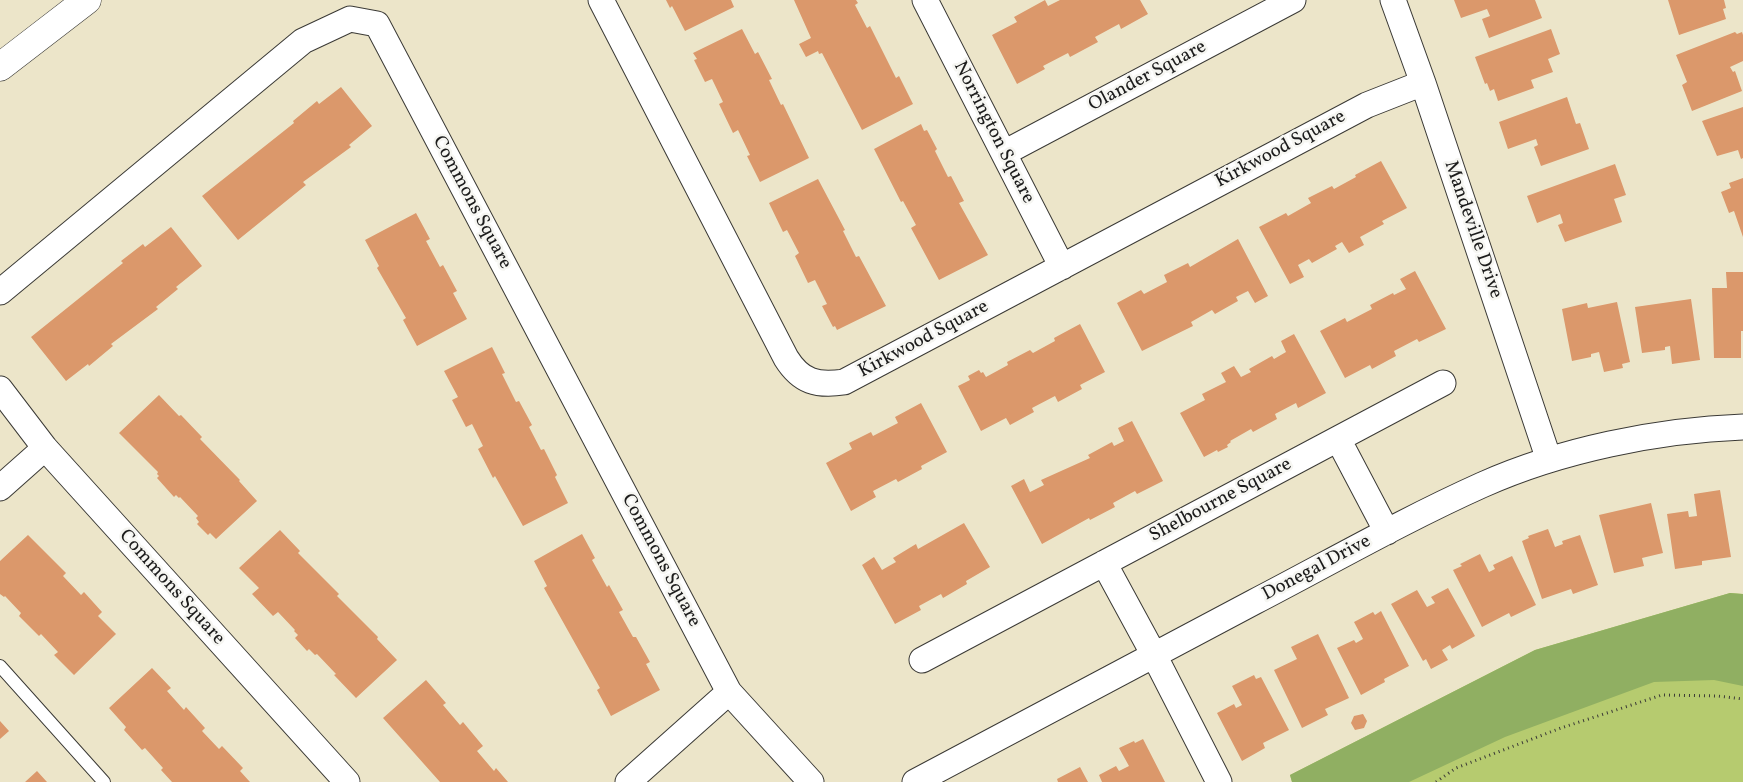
<!DOCTYPE html>
<html>
<head>
<meta charset="utf-8">
<style>
	body { margin:0 }
	canvas { display:block; background:#ece5c9 }
</style>
</head>
<body>
<canvas width="1743" height="782"></canvas>
<script>
const context = document.querySelector('canvas').getContext('2d');
context.lineJoin = 'round';
function fill(path, color) { context.fillStyle = color; context.fill(path, 'evenodd'); }
function strokePath(path, color, width, dash) { context.strokeStyle = color; context.lineWidth = width; context.lineCap = dash ? 'butt' : 'round'; context.setLineDash(dash || []); context.stroke(path); }
function write(font, color, halo, rows, align = 'center') {
  context.font = font + ' Vollkorn,serif'; context.lineWidth = 5; context.setLineDash([]); context.textBaseline = 'middle'; context.strokeStyle = halo; context.fillStyle = color; for (const [text, x, y, turn = 0] of rows) {
    context.save(); context.translate(x, y); context.rotate((+turn || 0) * Math.PI / 180); context.textAlign = isNaN(turn) ? turn : align; if (halo) context.strokeText(text, 0, 0); context.fillText(text, 0, 0); context.restore();
  }
}
const green = new Path2D(`
	M1730,593L1743,594V782H1292L1290,775L1535,650Z`);
const forest = new Path2D(`
	M1730,593L1743,594V686L1714,680L1654,682L1505,737L1409,782H1292L1290,775L1535,650Z`);
const building = new Path2D(`
	M666,0H731L734,7L685,31L672,6L670,8Z
	M794,0H856L858,3L855,5L867,28L870,26L896,78L899,76L913,104L862,130L822,53L819,54L818,51L806,57L799,44L811,38Z
	M1045,0L1048,6L1060,0H1140L1148,14L1121,29L1119,24L1095,37L1098,42L1070,57L1068,53L1043,66L1045,69L1017,84L992,35L1017,22L1014,17Z
	M1454,0H1535L1542,18L1489,38L1482,19L1490,16L1487,9L1461,18Z
	M1668,0H1724L1726,8L1723,9L1726,19L1679,35Z
	M742,29L755,54L758,52L772,79L769,80L781,105L783,104L809,158L760,182L747,156L750,155L738,130L733,133L719,104L723,102L712,79L705,82L694,60L697,59L693,53Z
	M1551,29L1560,54L1548,59L1553,72L1531,80L1534,88L1498,101L1494,89L1490,91L1487,83L1485,84L1475,57Z
	M1735,32L1737,34L1742,32L1743,35V61L1730,67L1733,72L1735,71L1742,91L1692,111L1682,85L1687,82L1676,55Z
	M341,87L372,126L349,145L351,147L303,182L306,185L238,240L202,196L294,123L293,121L317,101L319,104Z
	M1567,97L1576,124L1580,123L1589,149L1541,166L1534,147L1538,145L1536,139L1508,149L1499,122Z
	M1743,107V158L1741,159L1738,150L1717,156L1702,121Z
	M921,124L924,131L927,130L937,149L935,151L948,177L951,176L964,201L959,203L988,255L939,280L911,228L916,225L903,201L901,202L874,149Z
	M1381,161L1407,208L1382,221L1384,224L1360,237L1364,245L1349,253L1342,242L1335,246L1337,249L1312,263L1309,259L1298,265L1304,277L1290,284L1259,227L1286,213L1288,216L1311,203L1308,198L1332,186L1334,189L1356,177L1355,175Z
	M1615,164L1626,195L1614,199L1622,222L1565,242L1558,225L1563,223L1560,214L1537,223L1527,196Z
	M1743,178V237L1734,211L1729,213L1721,192L1731,188L1729,183Z
	M818,179L845,230L843,231L856,257L859,256L886,306L837,330L835,326L833,327L822,306L827,304L815,280L808,283L795,256L799,253L787,230L783,232L769,203Z
	M416,213L430,239L426,241L440,267L443,265L457,291L453,293L467,319L417,346L403,320L406,318L377,268L379,266L365,240Z
	M171,227L202,266L176,287L178,289L156,307L158,309L111,344L113,346L89,366L88,364L66,381L31,337L123,263L121,261L143,244L145,247Z
	M1238,239L1268,296L1255,303L1248,291L1236,297L1238,301L1215,314L1212,310L1191,322L1193,326L1142,351L1117,303L1141,290L1144,294L1167,282L1164,275L1188,263L1190,267Z
	M1415,271L1446,329L1419,342L1417,339L1394,351L1396,356L1372,369L1370,365L1345,378L1320,331L1345,318L1347,322L1372,309L1370,305L1393,293L1394,295L1406,289L1400,279Z
	M1726,272H1743V331H1741V358H1714L1712,288H1727Z
	M1691,299L1700,360L1672,364L1670,346L1665,347V350L1642,353L1635,307Z
	M1617,302L1630,362L1622,364L1623,368L1604,372L1599,352L1591,354V357L1572,361L1562,309L1587,303L1588,308Z
	M1080,324L1105,372L1080,385L1082,389L1058,402L1055,396L1032,408L1034,412L1010,425L1006,418L981,431L958,386L970,380L968,376L979,370L981,373L983,372L986,377L1008,365L1007,362L1030,350L1033,353L1055,341L1054,338Z
	M1294,334L1326,393L1298,408L1296,403L1275,414L1277,419L1253,432L1251,429L1230,441L1231,442L1227,445L1228,447L1218,452L1217,450L1204,457L1180,413L1205,400L1202,394L1226,382L1221,373L1234,366L1241,377L1251,372L1249,369L1272,356L1274,359L1286,352L1281,341Z
	M492,347L505,373L502,374L516,402L519,401L532,425L529,427L541,450L544,449L557,475L555,477L568,503L523,526L495,476L493,478L478,449L483,446L472,424L466,427L452,400L458,397L444,371Z
	M159,395L179,416L181,415L202,437L200,439L240,480L239,481L257,501L216,539L210,533L208,535L197,524L199,522L196,518L198,516L180,497L179,498L176,495L174,497L157,478L159,476L157,474L158,472L119,433Z
	M921,403L947,452L921,466L922,469L898,482L896,479L873,491L876,497L851,511L826,463L852,449L849,443L871,432L873,436L898,423L895,417Z
	M1132,421L1163,481L1137,494L1135,491L1113,503L1115,507L1090,520L1089,518L1042,544L1011,486L1024,479L1030,492L1044,485L1041,480L1090,458L1088,455L1112,442L1114,446L1124,441L1118,428Z
	M1720,490L1731,557L1702,561V565L1675,569L1667,514L1688,511L1689,517L1697,516L1694,494Z
	M1651,503L1663,553L1642,558L1644,566L1614,573L1599,515Z
	M964,523L990,567L966,581L967,584L943,598L941,594L919,606L921,610L895,624L862,565L874,557L882,570L896,562L893,558L916,544L918,549Z
	M1548,529L1555,547L1563,544L1562,541L1580,535L1598,585L1573,594L1571,589L1542,599L1522,541L1529,538L1528,536Z
	M280,530L300,551L298,553L339,594L337,596L378,637L377,639L397,660L356,698L334,675L336,674L317,654L315,655L309,649L307,651L295,638L298,635L294,631L295,630L278,612L273,616L252,594L259,588L239,568Z
	M582,534L595,558L592,560L607,587L609,585L623,610L619,612L633,637H636L650,662L646,664L660,690L611,716L597,690L600,688L544,588L547,586L534,561Z
	M28,535L66,573L63,576L81,595L84,592L102,612L98,616L116,634L74,675L54,655L58,652L41,634L39,636L19,616L21,613L5,596L4,597L0,594V561Z
	M1480,554L1489,572L1495,569L1493,565L1512,556L1536,605L1511,617L1509,613L1482,627L1453,570L1462,566L1460,564Z
	M1448,588L1475,636L1452,649L1450,645L1442,650L1448,660L1431,669L1426,659L1423,661L1391,604L1417,590L1427,607L1435,603L1431,597Z
	M1381,611L1409,666L1384,679L1385,682L1361,695L1337,648L1354,640L1356,643L1363,639L1354,622L1373,612L1375,615Z
	M1318,634L1349,698L1325,709L1328,715L1302,728L1274,670L1297,659L1291,647Z
	M152,668L171,688L167,691L184,710L186,707L205,728L202,731L219,749L222,746L243,768L240,771L250,782H172L161,770L163,768L145,748L142,750L124,730L126,727L109,708Z
	M1254,675L1256,679L1261,677L1289,730L1263,743L1265,748L1242,761L1217,713L1234,704L1236,708L1242,705L1232,686Z
	M426,680L446,703L443,705L460,725L463,722L483,746L477,751L494,771L496,768L508,782H440L383,718Z
	M1363,714L1367,721L1364,728L1355,730L1351,723L1354,716Z
	M0,721L9,731L0,739Z
	M1143,739L1165,782H1102L1099,775L1116,766L1119,771L1129,766L1119,748L1134,741L1135,743Z
	M1080,767L1088,782H1058L1057,779Z
	M37,771L47,782H25Z`);
const path = new Path2D(`
	M1436,782L1456,768L1561,728L1662,695L1718,696L1743,699`);
const lane = new Path2D(`
	M0,666L104,782`);
const street = new Path2D(`
	M601,0L786,358C801,382 817,386 844,382L1367,105L1423,83
	M925,0L1062,267
	M1393,0L1423,83L1549,460
	M1004,153L1293,0
	M0,292L303,41L350,19L377,24L729,692L811,782
	M0,389L45,448L347,782
	M1338,439L1387,532
	M0,488L45,448
	M1104,563L1154,655L1219,782
	M922,660L1443,383
	M628,782L729,692
	M915,782C1028,722 1141,662 1254,602C1329,563 1404,520 1482,485C1560,450 1658,430 1743,427`);
const secondary = new Path2D(`
	M0,67L87,0`);
const streetNames = [
	["Olander Square",1148,77,-28],
	["Norrington Square",993,133,63],
	["Kirkwood Square",1281,150,-28],
	["Commons Square",471,203,62],
	["Mandeville Drive",1472,230,71],
	["Kirkwood Square",924,340,-28],
	["Shelbourne Square",1221,501,-28],
	["Commons Square",660,561,62],
	["Donegal Drive",1317,569,-28],
	["Commons Square",171,588,48]
];
fill(green, '#b6cb6f');
fill(forest, '#90af62');
fill(building, '#db986b');
strokePath(lane, '#3b3a36', 14);
strokePath(street, '#3b3a36', 27);
strokePath(secondary, '#3b3a36', 29);
strokePath(path, '#3b3a36', 3, [1, 4]);
strokePath(lane, '#fff', 12);
strokePath(street, '#fff', 25);
strokePath(secondary, '#fff', 28);
write('19px', '#1c1c1c', '#f6f6f2', streetNames);
</script>
</body>
</html>
